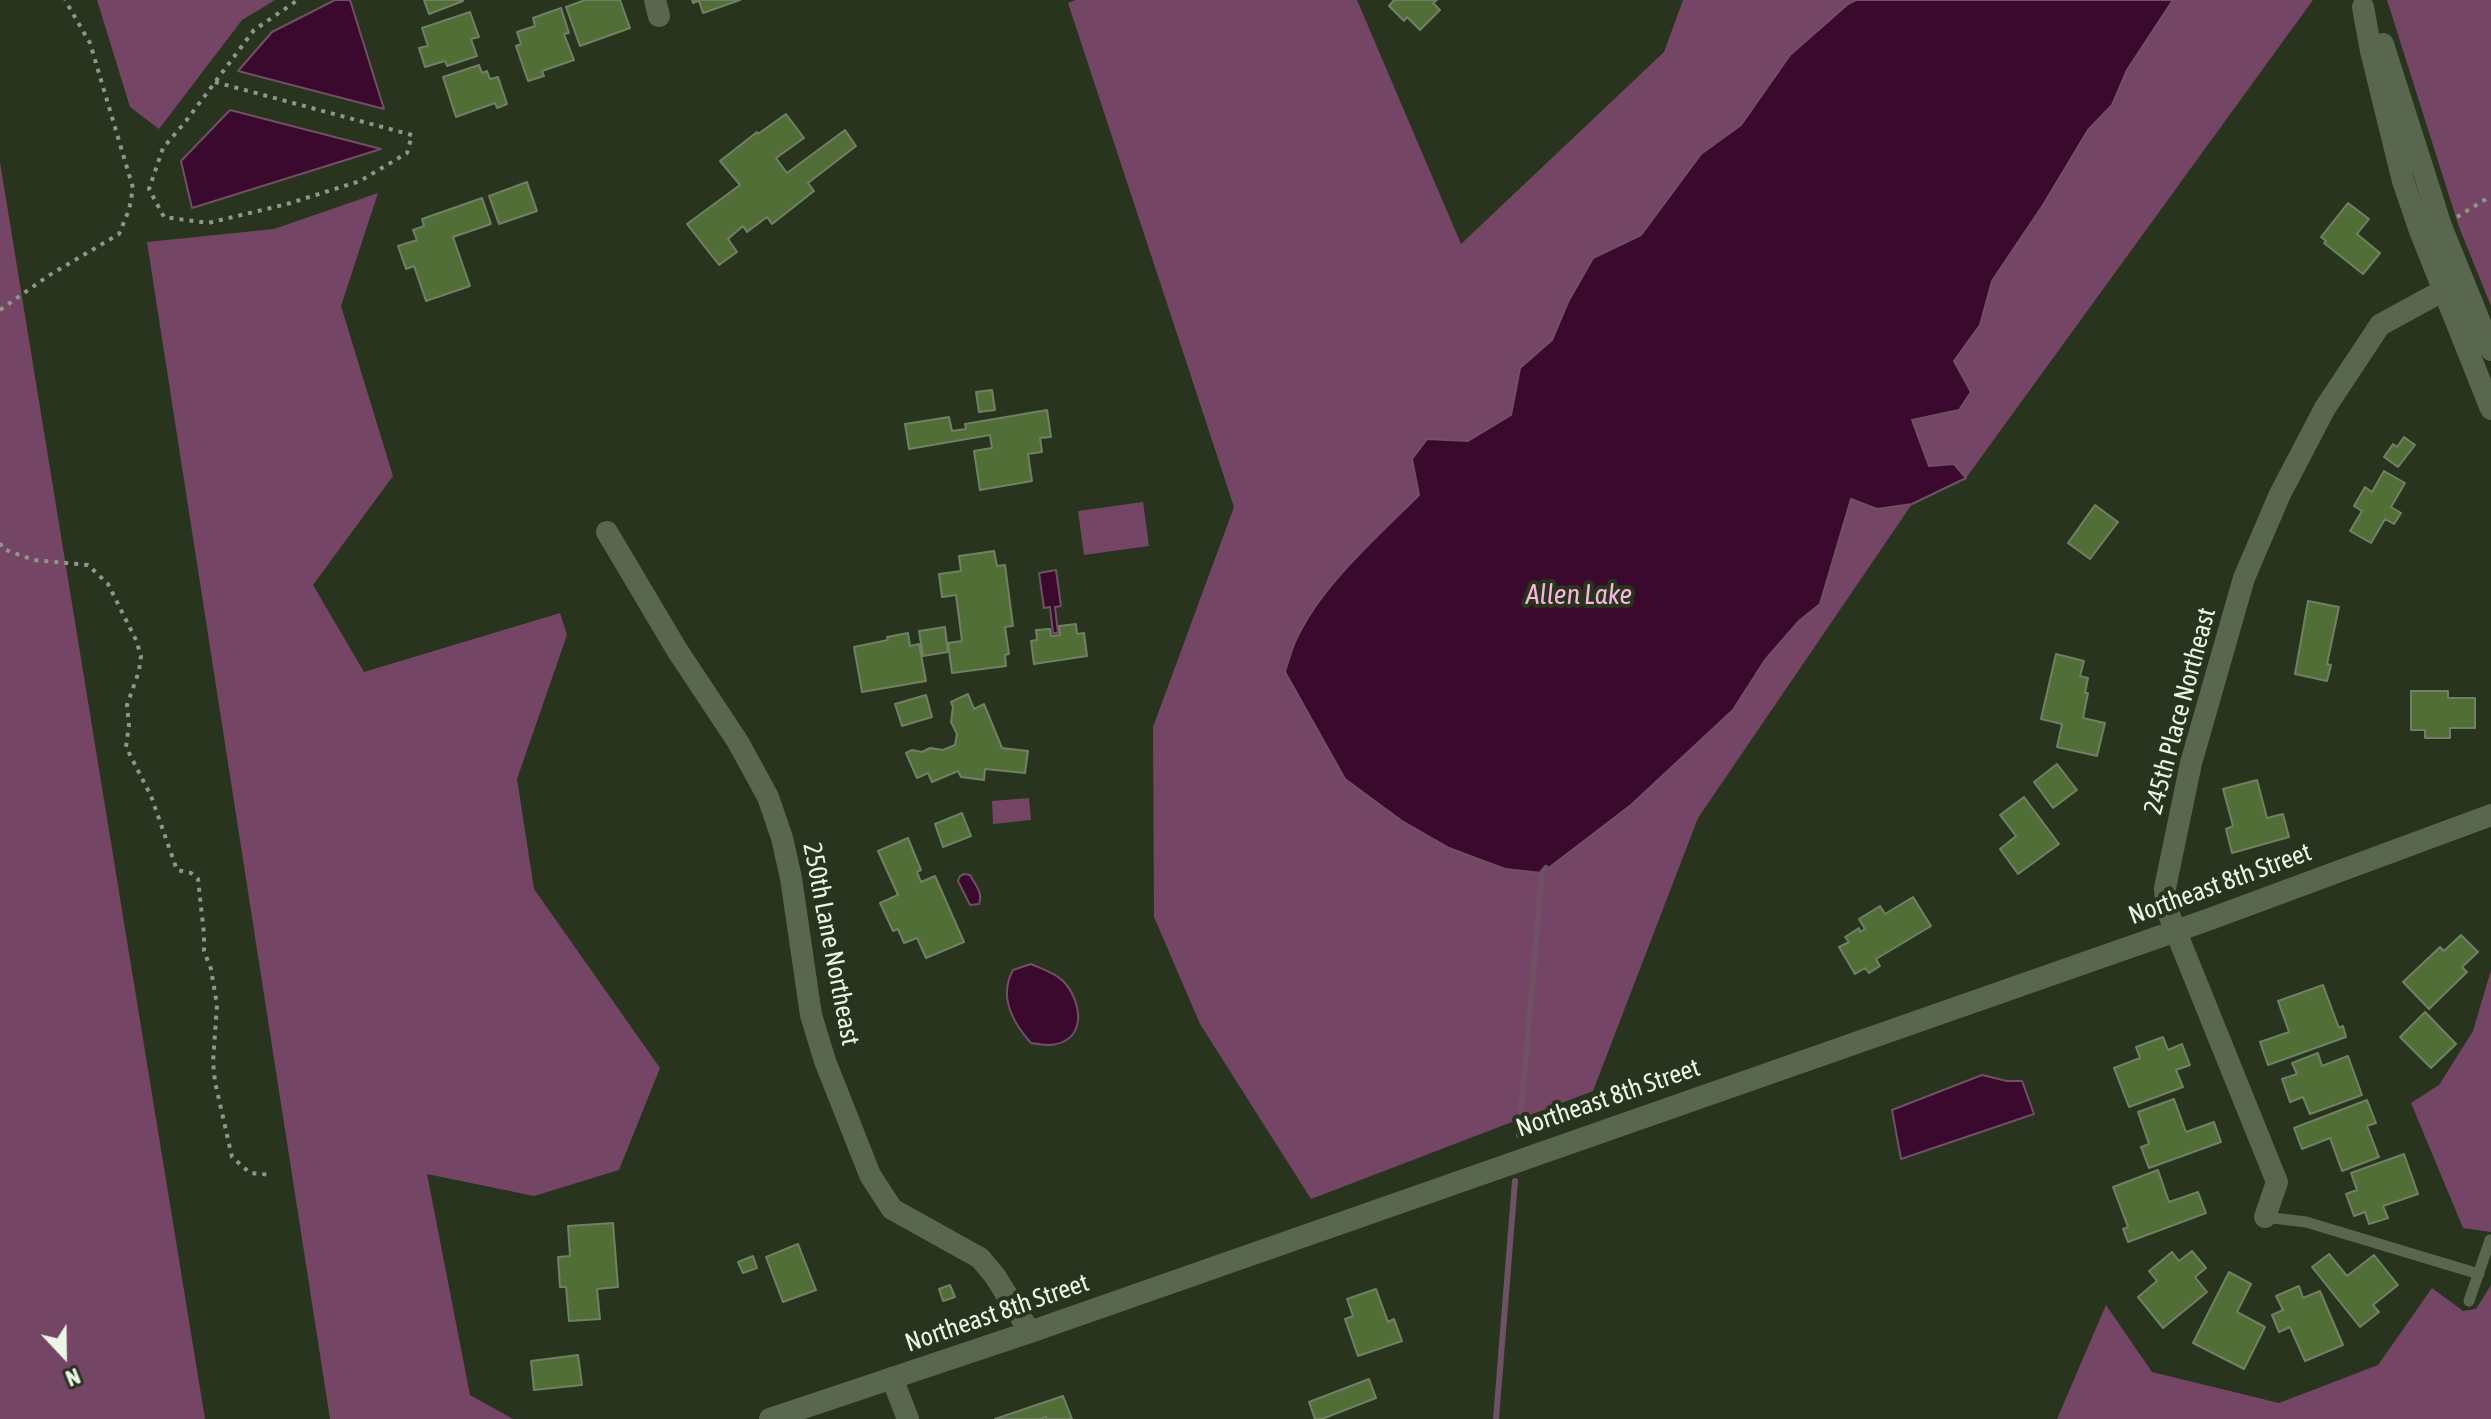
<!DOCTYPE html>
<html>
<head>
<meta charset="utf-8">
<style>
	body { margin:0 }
	#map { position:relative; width:2491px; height:1419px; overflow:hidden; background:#28341d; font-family:"Asap Condensed",sans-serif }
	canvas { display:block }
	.north { position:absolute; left:24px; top:1315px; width:80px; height:80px; -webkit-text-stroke:6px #28341d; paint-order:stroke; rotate:158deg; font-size:22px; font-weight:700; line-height:32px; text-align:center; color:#ebf4e5 }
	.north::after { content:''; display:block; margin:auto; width:28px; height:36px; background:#ebf4e5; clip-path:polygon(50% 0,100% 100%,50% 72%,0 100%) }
</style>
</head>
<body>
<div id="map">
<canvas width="2491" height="1419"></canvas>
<div class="north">N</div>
</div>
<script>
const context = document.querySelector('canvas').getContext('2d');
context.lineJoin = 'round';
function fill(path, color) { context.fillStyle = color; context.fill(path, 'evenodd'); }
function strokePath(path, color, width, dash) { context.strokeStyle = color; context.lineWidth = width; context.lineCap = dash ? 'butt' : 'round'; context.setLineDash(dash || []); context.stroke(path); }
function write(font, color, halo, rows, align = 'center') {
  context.font = font + ' "Asap Condensed",sans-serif'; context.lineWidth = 8; context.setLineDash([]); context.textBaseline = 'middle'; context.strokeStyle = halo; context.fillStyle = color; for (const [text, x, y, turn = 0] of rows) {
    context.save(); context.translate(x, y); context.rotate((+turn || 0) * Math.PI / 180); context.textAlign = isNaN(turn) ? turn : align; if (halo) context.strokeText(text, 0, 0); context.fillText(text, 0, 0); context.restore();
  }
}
const green = new Path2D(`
	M97,0H275L242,20L159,129L130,107Z
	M1076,0H1357L1461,244L1664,52L1683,0H1856L1848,4L1790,55L1741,125L1701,154L1641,235L1593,258L1568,302L1552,340L1520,368L1511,415L1468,441L1412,459L1419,495L1352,561L1285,672L1345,779L1402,821L1449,848L1542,873L1631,805L1733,710L1765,660L1799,621L1820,604L1851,499L1877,508L1912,504L1698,818L1593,1091L1311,1199L1200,1024L1154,917L1153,727L1234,507L1068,3Z
	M2173,0H2313L1966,478L1954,464L1929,466L1912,420L1959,410L1954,361L1980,325L1992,281L2043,205L2088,130L2112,105L2127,70Z
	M2387,0H2491V306L2459,227Z
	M0,162L205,1419H0Z
	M378,193L341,306L393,476L313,585L364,672L560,613L567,635L517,779L534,889L660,1068L619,1170L534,1196L427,1174L470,1395L513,1419H330L147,242L274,229Z
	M1143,502L1149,546L1084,555L1078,511Z
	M1029,798L1031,820L993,824L992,801Z
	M2491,970V1232L2463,1228L2411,1103L2439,1085L2473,1031Z
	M2491,1285V1419H2057L2106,1305L2152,1372L2279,1403L2378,1365L2432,1288L2463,1311L2476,1309Z`);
const water = new Path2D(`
	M335,0H350L384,109L238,71L272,32Z
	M1856,0H2173L2127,70L2112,105L2088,130L2043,205L1992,281L1980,325L1954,361L1971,392L1959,410L1912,420L1929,466L1954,464L1966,478L1912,504L1877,509L1851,499L1820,604L1799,621L1765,660L1733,710L1631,805L1542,873L1505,869L1449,848L1402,821L1345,779L1285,672C1288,662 1291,652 1295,642C1319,587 1377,537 1419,495L1412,459L1427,439L1468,441L1511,415L1520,368L1552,340L1568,302L1593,258L1641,235L1701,154L1741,125L1790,55L1848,4Z
	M230,110L381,149L192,208L181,161Z
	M1056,570L1061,606L1055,607L1058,633H1053L1050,607L1044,608L1039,573Z
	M964,874L970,875C976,886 983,893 979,904L970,905L958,881L960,876Z
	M1031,964C1042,969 1056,973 1064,982C1083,1003 1087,1042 1050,1045C1044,1045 1037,1044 1031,1043C1013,1023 998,997 1013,970Z
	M1982,1075L2007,1081H2022L2034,1114L1901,1159L1892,1110Z`);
const stream = new Path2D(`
	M1519,1135L1542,873L1546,868
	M1496,1419L1515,1181`);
const building = new Path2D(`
	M424,0H463V1L429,14Z
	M585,0H620L630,28L580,46L566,7Z
	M692,0H740L703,13L699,1L693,3Z
	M1394,0H1437L1433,3L1440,10L1420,30L1407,17L1404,21L1389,6Z
	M561,8L569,33L564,34L574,60L542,71L544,76L528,81L516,46L521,44L517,32L535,26L533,18Z
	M470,12L479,37L471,39L477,56L447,66L445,61L425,67L419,48L428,46L422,28Z
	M479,65L482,73L487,71L490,79L498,77L507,104L497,108L495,103L456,117L443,77Z
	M786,114L804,138L776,158L787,173L845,130L856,146L808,183L814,191L772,224L767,217L747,232L743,226L728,239L737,252L719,265L687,224L740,185L720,161L757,132L758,134Z
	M527,182L537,211L499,224L489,196Z
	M482,198L491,224L453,237L470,286L426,301L414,266L406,269L398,246L417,240L413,230L424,226L422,219Z
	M2348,203L2369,219L2357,234L2380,253L2363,274L2324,243L2326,241L2321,237Z
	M992,390L995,410L979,412L976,392Z
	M1047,410L1051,437L1040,438L1042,452L1028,454L1032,481L980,490L974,451L992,448L990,435L909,449L905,424L949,417L952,431L966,429L965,424Z
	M2404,437L2415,445L2398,467L2384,457L2393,444L2397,447Z
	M2384,471L2405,483L2391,507L2401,513L2394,524L2385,519L2371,543L2350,531L2362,511L2354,506L2365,487L2372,492Z
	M2095,505L2118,522L2090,559L2068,543Z
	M994,551L997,566L1005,565L1013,626L1005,627L1009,654L1005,655L1006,666L952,673L948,643L962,641L956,595L942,597L939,574L961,571L959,556Z
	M2308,601L2339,607L2327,664L2331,665L2327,681L2295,674Z
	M1076,624L1077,634L1084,633L1087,656L1034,664L1031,641L1037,640L1036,630L1050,629L1051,636L1060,635L1059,626Z
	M945,627L948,652L923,656L919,631Z
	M908,633L910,646L919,644L926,681L862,692L854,647L888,640L887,637Z
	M2056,654L2084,661L2080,676L2088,678L2085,693H2088L2083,718L2105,723L2097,756L2057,747L2062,724L2041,719Z
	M2411,691H2448V698H2475V728H2450V738H2425V730H2411Z
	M968,694L974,709L984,704L1002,748L1028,751L1025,773L985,769L984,780L961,777L958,771L932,782L928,773L917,778L906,753L912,750L922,752L930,748L943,750L955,745L957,734L951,722L953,707L951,702Z
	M926,695L932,717L902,726L895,704Z
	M2057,764L2077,790L2053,808L2034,782Z
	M2257,780L2267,818L2283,814L2289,837L2232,853L2226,829L2233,826L2223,789Z
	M2024,797L2059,844L2018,874L2000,849L2016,836L2000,815Z
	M962,813L971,836L943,847L935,824Z
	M908,838L921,870L917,872L921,882L935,876L964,942L926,958L917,938L904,943L898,929L893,931L880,903L898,895L878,851Z
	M1913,897L1931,926L1876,959L1880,966L1869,973L1865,968L1855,974L1839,947L1849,942L1845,937L1859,928L1860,932L1865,929L1859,919L1880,906L1885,914Z
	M2461,935L2478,952L2462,967L2467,972L2429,1009L2403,982L2440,947L2444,951Z
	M2323,985L2339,1028L2343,1026L2346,1037L2268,1065L2260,1042L2289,1032L2278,1001Z
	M2425,1012L2456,1044L2431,1068L2400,1037Z
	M2163,1037L2168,1050L2182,1044L2190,1065L2176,1070L2183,1087L2129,1107L2114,1068L2140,1058L2136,1047Z
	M2318,1053L2322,1066L2348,1056L2362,1095L2310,1114L2303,1097L2290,1102L2282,1079L2297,1074L2292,1063Z
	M2174,1099L2186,1132L2214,1122L2221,1142L2149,1168L2141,1147L2149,1144L2138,1112Z
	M2367,1100L2376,1123L2367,1126L2379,1157L2342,1171L2330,1138L2302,1149L2294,1128Z
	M2404,1154L2418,1194L2383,1206L2388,1218L2369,1224L2365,1212L2354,1216L2346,1194L2357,1190L2351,1173Z
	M2158,1170L2169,1202L2198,1192L2206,1213L2128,1242L2123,1229L2128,1227L2113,1187Z
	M613,1223L618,1287L597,1289L600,1319L569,1321L566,1287H560L558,1257L570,1256L568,1226Z
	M798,1244L816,1290L783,1302L766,1257Z
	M2192,1251L2206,1268L2195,1277L2207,1292L2163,1328L2138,1297L2157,1281L2149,1271L2172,1252L2179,1261Z
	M2329,1254L2347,1276L2374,1255L2398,1285L2373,1305L2379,1312L2360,1327L2312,1267Z
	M753,1256L757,1268L743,1273L738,1262Z
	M2229,1272L2251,1284L2237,1312L2265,1327L2244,1369L2193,1343Z
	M950,1285L955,1297L943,1301L939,1289Z
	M2299,1286L2303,1298L2320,1291L2343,1345L2305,1361L2290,1327L2279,1332L2272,1315L2283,1310L2276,1296Z
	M1376,1289L1388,1322L1394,1319L1402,1341L1358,1356L1345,1319L1353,1316L1347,1299Z
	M578,1355L582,1385L534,1390L531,1361Z
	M1369,1379L1376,1398L1322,1419H1315L1309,1402Z
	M1063,1396L1072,1419H1047L1046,1417L1040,1419H995Z`);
const path = new Path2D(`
	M215,82L412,135L407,153L360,181L287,204L208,223L164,217L149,189L163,148L186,121L254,30L298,0
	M2457,217L2491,196
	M0,310L48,276L119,234L129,210L133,188L90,43L65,0
	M0,543L3,549L34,560L88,565L108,584L136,640L141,656L139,671L127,705L129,725L126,747L151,796L177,870L191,873L198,879L204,934V951L211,969L217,1005L213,1062L215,1082L232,1157L250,1173L272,1175`);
const service = new Path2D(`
	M2265,1217L2306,1222L2479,1274
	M2469,1301L2490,1240`);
const minor = new Path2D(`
	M655,0L659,16
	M607,532L677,650L738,742L768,797L782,838L791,878L811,1015L825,1061L870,1175L892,1209L980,1258L995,1276L1030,1332
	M2265,1217L2277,1182L2166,907L2165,888L2191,763L2244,578L2280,494L2325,408L2380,325L2444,290L2459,285
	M892,1378L908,1419`);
const tertiary = new Path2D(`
	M2363,7L2371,51L2403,181L2420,231L2491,409
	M2383,44L2441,226L2491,350
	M770,1419L1030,1332L2210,919L2491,815`);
const streetNames = [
	["245th Place Northeast",2180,711,-75],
	["Northeast 8th Street",2220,884,-20],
	["250th Lane Northeast",831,944,79],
	["Northeast 8th Street",1608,1098,-19],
	["Northeast 8th Street",997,1313,-19]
];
const waterNames = [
	["Allen Lake",1579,595]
];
fill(green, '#754565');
fill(water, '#3a092d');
strokePath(water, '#6f5064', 2);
strokePath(stream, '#6f5064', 6);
fill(building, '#526e37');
strokePath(building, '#718065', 2);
strokePath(path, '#8e9885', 4, [4, 6]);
strokePath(service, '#5a674f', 11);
strokePath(minor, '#5a674f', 22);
strokePath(tertiary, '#5a674f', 22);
write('26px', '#ebf4e5', '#28341d', streetNames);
write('italic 28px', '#f8b5df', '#28341d', waterNames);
</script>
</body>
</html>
